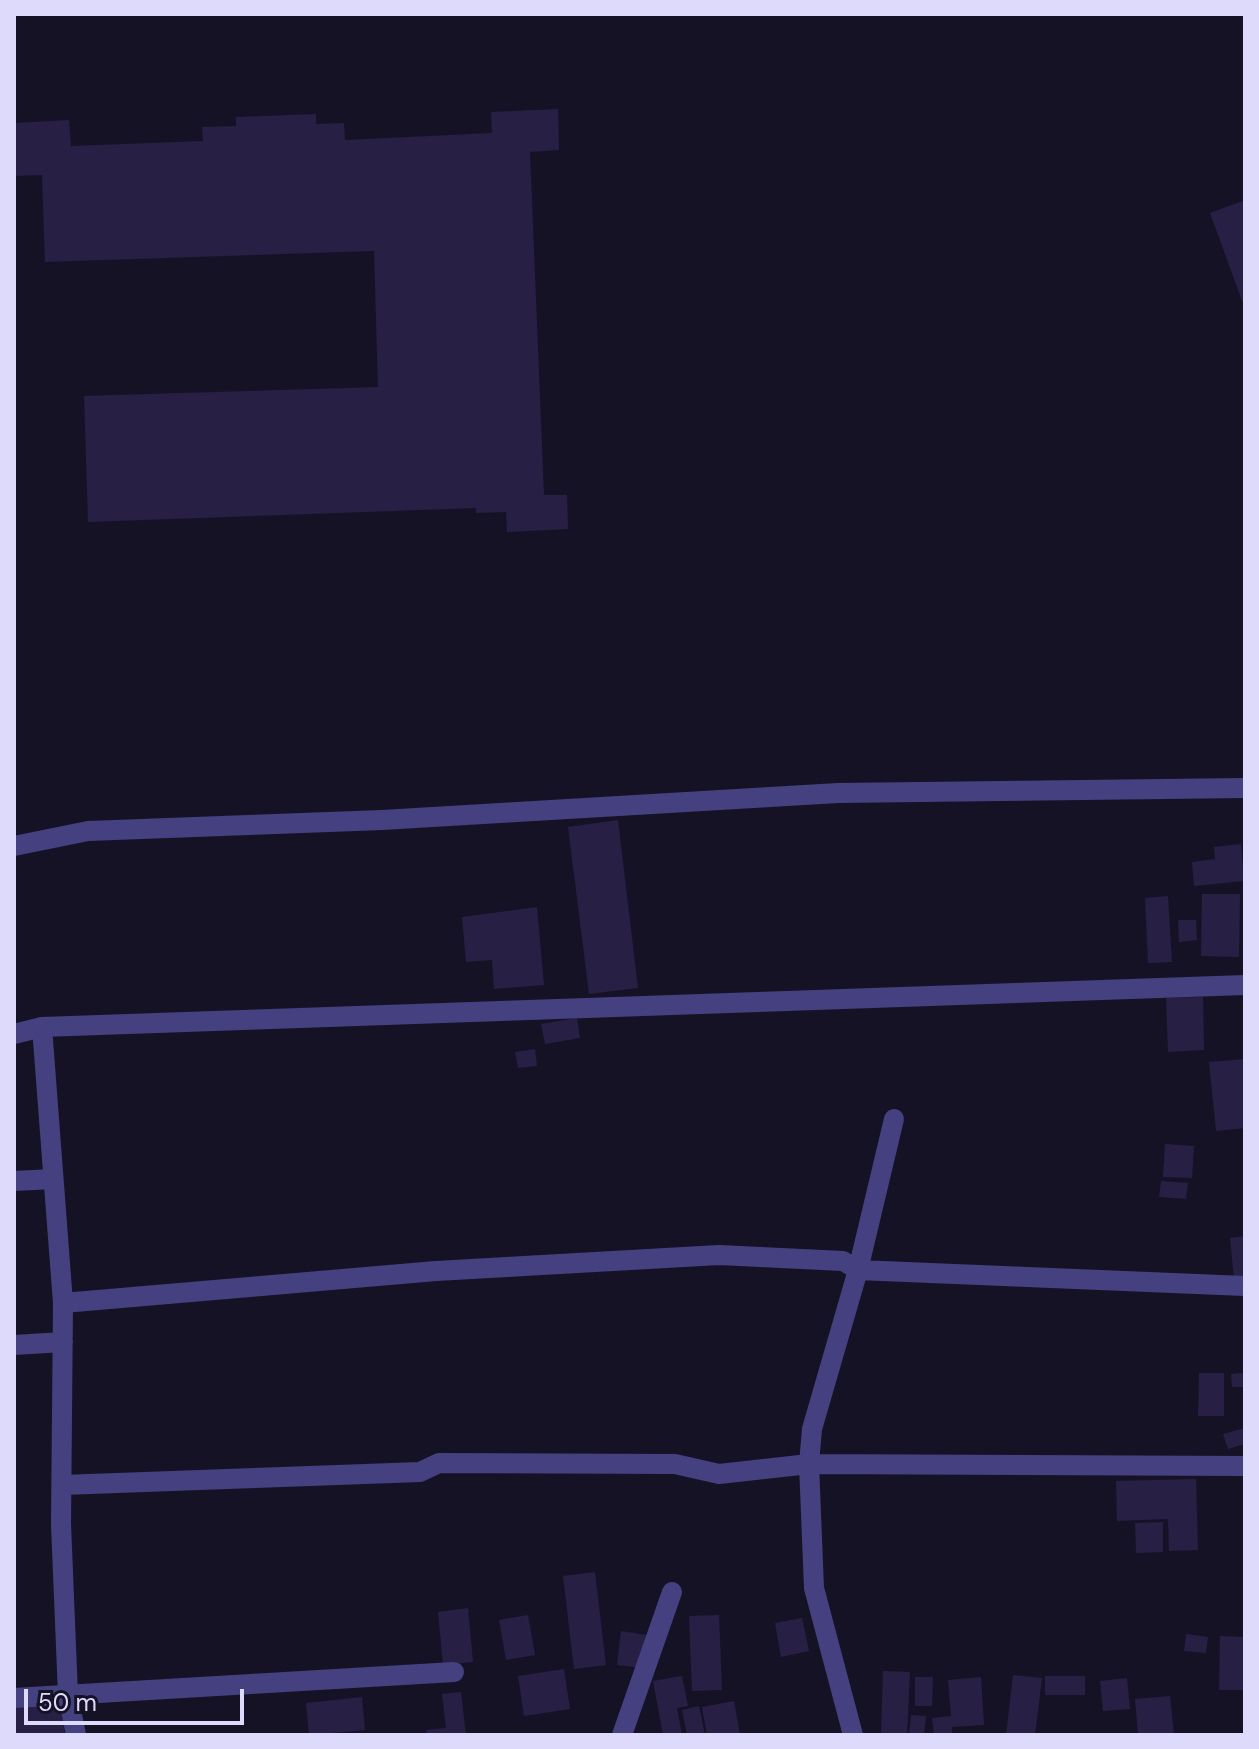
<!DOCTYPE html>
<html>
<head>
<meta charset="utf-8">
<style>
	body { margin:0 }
	#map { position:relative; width:1259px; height:1749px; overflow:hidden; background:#161226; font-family:"DM Sans",sans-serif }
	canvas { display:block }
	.frame { position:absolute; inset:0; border:16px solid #dedafc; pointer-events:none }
	.scale { position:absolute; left:24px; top:1689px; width:220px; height:36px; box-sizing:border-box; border:4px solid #dedafc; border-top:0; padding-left:10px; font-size:24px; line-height:28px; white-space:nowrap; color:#dedafc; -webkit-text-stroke:6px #161226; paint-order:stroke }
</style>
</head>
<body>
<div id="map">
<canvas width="1259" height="1749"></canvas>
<div class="frame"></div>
<div class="scale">50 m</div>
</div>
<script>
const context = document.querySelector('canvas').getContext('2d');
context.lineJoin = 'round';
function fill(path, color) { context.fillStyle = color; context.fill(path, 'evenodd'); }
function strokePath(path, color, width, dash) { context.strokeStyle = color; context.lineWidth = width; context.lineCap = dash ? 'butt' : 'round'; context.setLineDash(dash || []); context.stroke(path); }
const building = new Path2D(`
	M558,109L559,150L530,152L544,495H567L568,529L507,532L506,512L476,513V508L88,522L84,396L378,387L374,251L45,262L42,175L14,176V123L69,120L71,146L203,141L202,127L236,126V117L316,114V124L344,123L345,140L492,133L491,112Z
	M1245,200V309L1210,213Z
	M618,820L638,988L589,994L568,827Z
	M1241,844L1244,881L1194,886L1192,862L1215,859L1214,847Z
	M1202,894H1240L1239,957L1201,956Z
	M1168,896L1172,962L1148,963L1145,898Z
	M537,907L544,985L494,989L492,960L466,962L462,917Z
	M1178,920H1196L1197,940L1179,942Z
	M1203,997L1204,1050L1168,1052L1166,998Z
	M577,1018L580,1038L545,1044L541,1024Z
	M535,1049L537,1066L518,1068L515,1052Z
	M1245,1059V1128L1216,1131L1209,1062Z
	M1165,1144L1194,1146L1192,1178L1163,1177Z
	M1161,1181L1188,1183L1186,1199L1159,1197Z
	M1245,1236V1279L1234,1280L1230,1238Z
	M1199,1373H1224V1416H1198Z
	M1245,1373V1387H1232L1231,1374Z
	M1245,1428V1444L1228,1449L1223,1434Z
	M1196,1479L1198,1550L1169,1551L1168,1519L1117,1521L1116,1481Z
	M1163,1522V1552L1136,1553L1135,1523Z
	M595,1572L606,1665L574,1669L563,1576Z
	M468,1608L473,1662L443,1665L438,1612Z
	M528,1615L535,1655L506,1660L499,1620Z
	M719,1615L722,1690L692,1691L689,1616Z
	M802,1618L809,1651L781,1657L775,1623Z
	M621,1631L647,1635L643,1668L617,1665Z
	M1186,1634L1208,1637L1206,1653L1184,1651Z
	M1220,1636L1245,1637V1690H1219Z
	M564,1669L570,1709L524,1716L518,1676Z
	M883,1671L910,1672L907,1735H881Z
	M1013,1675L1042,1678L1035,1735H1006Z
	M682,1676L688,1706L677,1708L682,1735H663L653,1681Z
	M1045,1676H1085V1695H1045Z
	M915,1677H933L932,1706H915Z
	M981,1677L984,1725L952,1727V1735H934L932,1718L951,1716L948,1680Z
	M1127,1678L1130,1709L1103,1711L1100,1681Z
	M461,1692L466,1735H427L426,1730L446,1728L442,1694Z
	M1170,1696L1174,1735H1138L1135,1699Z
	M362,1697L365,1730L309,1735L306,1703Z
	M59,1698L65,1735H14V1705Z
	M734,1701L740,1735H707L702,1707Z
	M699,1706L705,1735H687L682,1710Z
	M911,1715L926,1716L924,1735H909Z`);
const minor = new Path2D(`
	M14,846L88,831L382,820L838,793L1245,788
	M42,1027L63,1303L61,1524L68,1695L76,1735
	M14,1034L42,1027L1245,985
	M14,1181L53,1179
	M63,1303L436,1271L719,1255L843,1261L858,1270L1245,1286
	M14,1345L63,1342
	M62,1485L420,1472L439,1463L675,1464L719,1474L809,1464L1245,1466
	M14,1698L454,1672
	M622,1735L672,1592
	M853,1735L814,1588L809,1464L812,1429L858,1270L894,1119`);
fill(building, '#281f45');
strokePath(minor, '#454181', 20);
</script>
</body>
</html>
